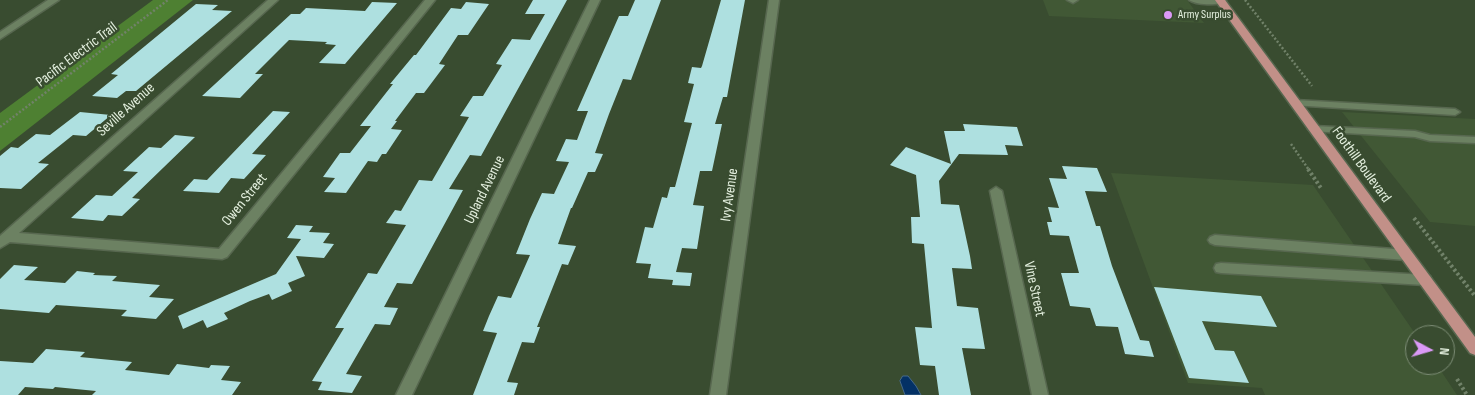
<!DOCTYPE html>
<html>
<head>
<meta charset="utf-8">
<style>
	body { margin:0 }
	#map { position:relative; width:1475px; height:395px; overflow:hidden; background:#394c30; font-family:"Sofia Sans Condensed",sans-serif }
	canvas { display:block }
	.north { position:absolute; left:1405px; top:325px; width:50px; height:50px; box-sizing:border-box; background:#394c30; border:1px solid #7d8d76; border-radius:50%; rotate:96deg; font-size:14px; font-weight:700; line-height:20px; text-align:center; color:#e3efde }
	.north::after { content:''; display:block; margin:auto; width:18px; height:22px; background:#db99f6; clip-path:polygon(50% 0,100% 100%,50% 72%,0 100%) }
</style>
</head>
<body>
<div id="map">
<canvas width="1475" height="395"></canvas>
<div class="north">N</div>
</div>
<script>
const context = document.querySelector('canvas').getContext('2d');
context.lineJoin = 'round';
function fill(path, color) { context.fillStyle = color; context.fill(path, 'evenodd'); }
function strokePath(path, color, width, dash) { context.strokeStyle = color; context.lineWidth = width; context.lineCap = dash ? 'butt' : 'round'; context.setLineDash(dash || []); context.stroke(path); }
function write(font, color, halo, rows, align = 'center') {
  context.font = font + ' "Sofia Sans Condensed",sans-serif'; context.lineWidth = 5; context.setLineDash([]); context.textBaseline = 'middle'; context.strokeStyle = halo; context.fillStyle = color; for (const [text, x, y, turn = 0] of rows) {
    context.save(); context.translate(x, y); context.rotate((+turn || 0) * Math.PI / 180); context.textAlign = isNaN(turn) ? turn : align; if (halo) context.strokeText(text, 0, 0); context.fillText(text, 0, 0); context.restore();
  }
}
const built = new Path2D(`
	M1043,0H1187L1204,23L1049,16Z
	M1342,112L1475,119V226L1430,222Z
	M1111,173L1313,185L1416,335L1415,365H1437L1457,395H1265L1262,388L1188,383Z`);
const green = new Path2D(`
	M153,0H193L0,151V113Z`);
const water = new Path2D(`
	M903,376H908L916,386L921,395H905L900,381Z`);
const building = new Path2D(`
	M533,0H567L481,156L470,155L449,189L463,190L412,284L397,283L384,307L398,308L390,325L375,324L346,374L362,376L352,393L318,390L322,382L312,381L344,328H335L368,273L377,274L406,225L386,223L395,210L401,211L419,180L432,181L469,117L460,116L473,96H483L502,65L496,64L512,39L530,40L545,14H525Z
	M635,0H661L631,80L623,79L609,114L595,153L603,154L595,172H588L572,208H571L558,244L576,246L568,265L562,264L537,327H540L534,343L522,342L507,382L518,383L514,395H473L497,333L483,331L489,316L498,296L511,298L530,255L516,254L530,219L542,193L554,194L569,162L556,161L566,139L577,140L588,111H577L619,16H628Z
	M721,0H745L727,97H723L715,124H722L712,171H700L693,205L704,206L697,249L682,248L676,272L692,273L690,286L672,285L673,280L648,278L651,264L636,263L645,227L653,228L662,197L667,198L670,187H675L692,123L684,122L694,84L688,83L692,67L701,68L702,66Z
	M372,2L397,3L345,64L319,63L336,45L325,44L327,42L289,40L255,74H263L240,98L202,96L291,14H300L306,8L365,11Z
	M466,2L489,4L468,35H458L439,64L445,65L424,93H416L395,121H397L391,129L402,130L386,154H382L377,162L368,161L346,193L324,192L335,178L323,177L340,153H350L371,126H360L393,84H390L414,55H416L451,8L461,9Z
	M196,4L218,5L212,10L232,11L136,91H126L117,98L92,96L118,75L111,74Z
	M273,111L290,112L252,154L266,155L244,179L231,178L219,193L183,191L194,179L207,180Z
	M80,112L111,115L86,136L73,135L38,163L49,164L21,189L0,188V156L11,147L18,148L36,134L50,135Z
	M963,124L1017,127L1023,146L1005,145L1008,155L959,154L939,181L941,204L959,205L970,256L972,269L952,268L957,306L978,308L985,349L962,348L971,395H939L935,366L920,365L915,327L932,328L924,244L912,243L911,217H920L916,175L890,165L906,147L951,164L944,131H965Z
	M175,135L195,137L132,198L140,199L122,216L108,215L103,221L71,218L96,195L112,196L138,172L123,171L149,147L161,148Z
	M1062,166L1097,168L1107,192L1085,191L1096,226H1100L1112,266L1140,340L1149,341L1154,357L1125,354L1118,327L1096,326L1090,308L1070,306L1061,273H1079L1069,236L1050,235L1047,222H1052L1048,207L1059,208L1049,178L1067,179Z
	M296,225L313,226L309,232L330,233L323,243L334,244L324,258L296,256L305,276L288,283L292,291L272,300L269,294L250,301L224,313L228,319L207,328L203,320L183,329L178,316L276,274L301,239L287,238Z
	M14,265L38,267L24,280L65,283L77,271L95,273L93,275L117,276L112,281L160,285L149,297L174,299L156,319L121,316L127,310L56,305L49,313L0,309V279Z
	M1154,287L1261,296L1277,327L1202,321L1215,350L1234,351L1249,383L1189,378Z
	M46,349L85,352L80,357L132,362L125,370L169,375L177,364L209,368L211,365L230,366L221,380L241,382L232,395H92L96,391L55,387L53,389L25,387L18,395H0V361L33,363Z`);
const pathFar1 = new Path2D(`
	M1245,0L1312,86
	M0,127L168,0
	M1291,144L1309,170`);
const path = new Path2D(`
	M1308,169L1321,188
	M1414,218L1475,296
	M1457,379L1467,395`);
const minor = new Path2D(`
	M48,0H59L0,39V32Z
	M268,0H278L19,233L219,249L425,0H435L227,257L222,259L10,242L0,248V236Z
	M590,0H600L412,395H396Z
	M769,0H779L726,395H710Z
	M1067,0H1078L1073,3Z
	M1189,0H1225L1226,1C1219,6 1196,5 1189,0Z
	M1295,100L1455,109L1460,112L1455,115L1291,105L1290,103L1291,101Z
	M1314,126L1415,131L1430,135L1475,137V143L1430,141L1415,137L1310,131L1308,129L1310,127Z
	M996,187L1002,191L1048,395H1032L990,191Z
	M1215,235L1406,250L1411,252L1413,255L1411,258L1406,260L1215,245L1210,243L1208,240L1210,237Z
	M1221,263L1425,275L1430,276L1432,280L1430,284L1425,285L1221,273L1216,272L1214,268L1216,264Z`);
const major = new Path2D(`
	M1215,0H1225L1475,337V355L1470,353Z`);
const markers = [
	[1168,15,5,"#db99f6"]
];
const farPoinames = [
	["Army Surplus",1178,15]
];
const streetNames = [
	["Pacific Electric Trail",77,55,-37],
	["Seville Avenue",126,110,-42],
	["Foothill Boulevard",1361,165,54],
	["Upland Avenue",485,190,-64],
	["Ivy Avenue",730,195,-82],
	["Owen Street",245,200,-51],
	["Vine Street",1034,289,78]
];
fill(built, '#415835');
fill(green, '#4e8032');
fill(water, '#043165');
strokePath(water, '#476a89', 1);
fill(building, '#aee0e0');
strokePath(minor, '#57674f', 3);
strokePath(major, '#57674f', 3);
strokePath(pathFar1, '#718269', 2.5, [2, 2]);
strokePath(path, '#718269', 4, [2.5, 2.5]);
fill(minor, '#6c8162');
fill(major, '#c29088');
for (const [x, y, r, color] of markers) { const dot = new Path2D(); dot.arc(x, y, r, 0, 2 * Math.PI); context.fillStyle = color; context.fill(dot); strokePath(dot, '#394c30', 2); }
write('12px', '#e3efde', '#394c30', farPoinames, 'left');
write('15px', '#e3efde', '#394c30', streetNames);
</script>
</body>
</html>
